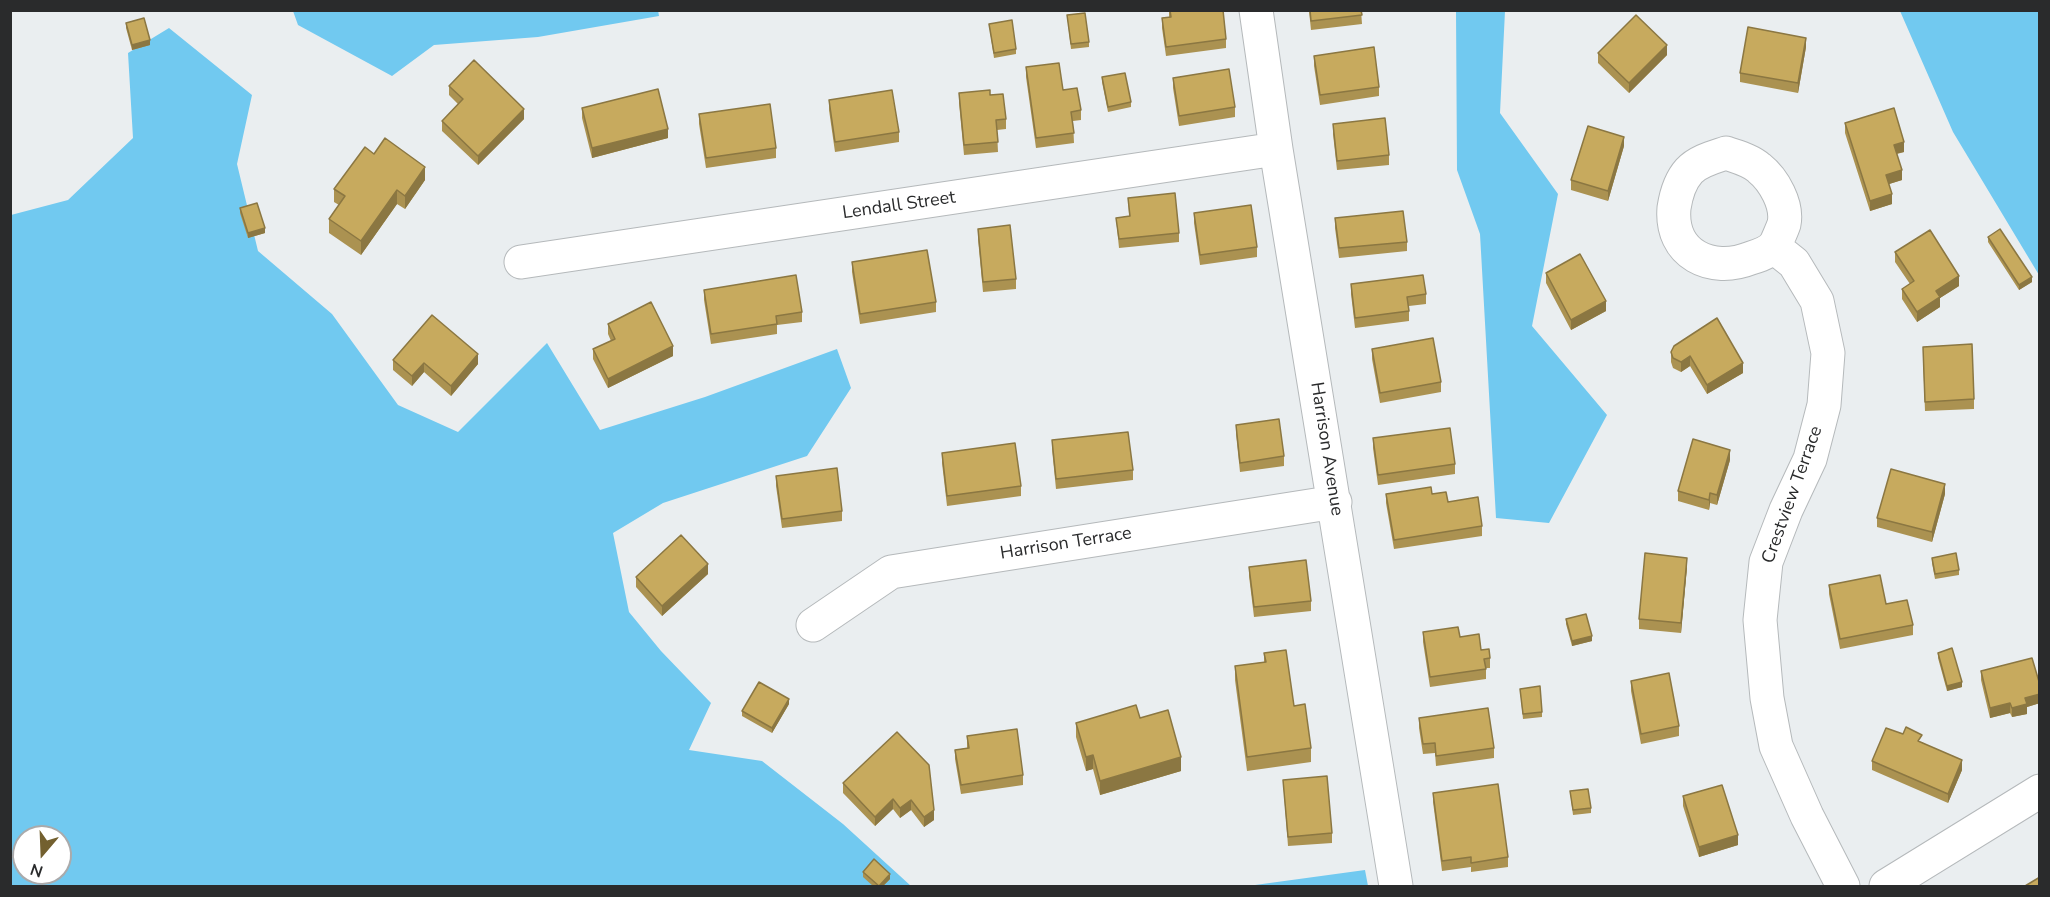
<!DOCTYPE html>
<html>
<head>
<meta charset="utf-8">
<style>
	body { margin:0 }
	#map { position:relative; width:2050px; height:897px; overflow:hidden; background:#eaeef0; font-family:"Nunito Sans",sans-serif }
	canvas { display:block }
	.frame { position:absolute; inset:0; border:12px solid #2a2b2c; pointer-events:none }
	.north { position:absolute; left:12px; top:825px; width:60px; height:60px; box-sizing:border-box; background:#fff; border:2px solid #aaaaab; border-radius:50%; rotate:199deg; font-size:16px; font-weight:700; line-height:24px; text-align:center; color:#2a2b2c }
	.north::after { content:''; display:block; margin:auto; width:21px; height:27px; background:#73602f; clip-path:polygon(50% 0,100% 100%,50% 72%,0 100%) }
</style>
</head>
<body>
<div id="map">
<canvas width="2050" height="897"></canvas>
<div class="frame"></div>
<div class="north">N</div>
</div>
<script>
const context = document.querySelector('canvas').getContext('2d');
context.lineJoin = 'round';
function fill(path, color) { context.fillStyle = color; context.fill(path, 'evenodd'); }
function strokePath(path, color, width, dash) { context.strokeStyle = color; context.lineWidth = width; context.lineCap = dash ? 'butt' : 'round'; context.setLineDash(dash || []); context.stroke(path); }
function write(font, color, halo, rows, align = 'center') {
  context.font = font + ' "Nunito Sans",sans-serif'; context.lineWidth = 6; context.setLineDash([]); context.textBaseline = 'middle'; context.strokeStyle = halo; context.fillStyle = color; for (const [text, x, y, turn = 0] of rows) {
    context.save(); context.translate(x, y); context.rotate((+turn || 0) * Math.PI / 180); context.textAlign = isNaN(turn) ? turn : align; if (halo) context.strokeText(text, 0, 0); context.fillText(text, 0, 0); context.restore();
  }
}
const forest = new Path2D(`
	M658,10L659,16L538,37L434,45L392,76L298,25L293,11Z
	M1456,11H1505L1500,113L1558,194L1532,326L1607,415L1549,523L1496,518L1480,234L1457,170Z
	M1900,11H2039V275L1953,132Z
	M169,28L252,95L237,164L258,251L332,314L398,405L458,432L547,343L600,430L705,397L837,349L851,388L807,456L663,503L613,533L629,612L661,651L711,703L689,750L762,761L843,824L911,886H11V215L68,200L133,138L128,53ZM24,837H60V873H24Z
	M1365,870L1368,886H1252L1255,885Z`);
const minor = new Path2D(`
	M1256,10L1276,149L1396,886
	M1726,153C1737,157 1750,160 1759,168C1774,180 1788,205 1784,224C1782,230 1779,236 1777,241C1773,251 1761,255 1751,258C1711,274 1670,254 1674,208C1676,195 1680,181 1689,171C1698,161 1714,157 1726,153Z
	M1774,247L1794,263L1817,301L1828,353L1824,405L1810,459L1786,510L1766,562L1760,620L1767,698L1776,746L1807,816L1843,886
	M521,262L1276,149
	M813,625L891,572L1335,502
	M1886,886L2040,791`);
const wall = new Path2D(`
	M1169,10H1223L1226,39V48L1166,56L1162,28V18L1169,17Z
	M1361,10L1362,24L1311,30L1309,11Z
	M1067,15L1089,42V47L1071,49Z
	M126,23L150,45L132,50L126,28Z
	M989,24L1016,49V54L994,58Z
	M1806,47L1798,93L1740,82V73Z
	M1598,53L1667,55L1629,93L1598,63Z
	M1314,56L1379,87V96L1320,105L1314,66Z
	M1026,67L1063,90L1081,110V120L1073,121L1074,143L1036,148L1026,77Z
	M1102,77L1131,102V107L1108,112L1102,82Z
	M1173,78L1235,107V117L1179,126L1173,88Z
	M449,86L524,119L478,165L442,131V121L458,104L449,95Z
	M959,93L990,95L1006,119V129L997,130L998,152L964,155L959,103Z
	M829,100L899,132V142L835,152L829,110Z
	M582,108L668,138L592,158L582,118Z
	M699,114L776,148V158L706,168L699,124Z
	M1845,123L1904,152L1897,154L1902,180L1889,184L1892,204L1870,211L1845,133Z
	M1333,124L1389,155V165L1337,170L1333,134Z
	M1624,146L1608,201L1571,190V180Z
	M374,154L425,180L405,209L397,204L361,255L329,233V219L339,205L334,202V189Z
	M1128,198L1179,233V242L1119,248L1116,218L1129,216Z
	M240,208L265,233L248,238L240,213Z
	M1194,213L1257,247V257L1200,265L1194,223Z
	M1335,218L1407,242V251L1339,258L1335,228Z
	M978,229L1016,279V289L983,292L978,239Z
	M1988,237L2032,282L2019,290L1988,242Z
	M1895,252L1959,286L1940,298V307L1917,322L1902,299V289L1910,284L1895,262Z
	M852,262L936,302V312L860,324L852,272Z
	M1546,273L1606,311L1571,330L1546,283Z
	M1351,284L1426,294V304L1409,306V321L1355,328L1351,294Z
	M704,290L802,312V322L777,325V334L711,344L704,300Z
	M608,324L673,356L608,388L593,359V349L611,341L608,334Z
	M1674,346L1743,373L1707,394L1690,366L1681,372L1673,368L1671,362V352Z
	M1372,349L1441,382V392L1380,403L1372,359Z
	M1923,357L1974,399V409L1925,411Z
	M393,360L478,364L451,396L424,372L412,386L393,370Z
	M1236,425L1284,456V466L1240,472L1236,434Z
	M1373,438L1455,464V474L1378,485L1373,448Z
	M1052,440L1133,470V480L1056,489L1052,449Z
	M942,453L1021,486V496L947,506L942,463Z
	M1730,460L1717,505L1710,503L1709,510L1678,501V491Z
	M776,476L842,511V521L782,528L776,486Z
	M1386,494H1432L1448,502L1482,526V536L1394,549L1386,503Z
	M1945,494L1932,542L1877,527V518Z
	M1932,558L1959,570V575L1935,579L1932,563Z
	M1249,567L1311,601V611L1254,617L1249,576Z
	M1687,567L1681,633L1639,629V619Z
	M708,574L662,616L636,587V577Z
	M1829,585L1886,604L1913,625V635L1840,649L1829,594Z
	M1566,619L1592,641L1572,646L1566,624Z
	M1423,632L1460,637L1481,650L1490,658V668H1486V679L1430,687L1423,642Z
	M1264,653L1294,706L1311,748V762L1247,771L1235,680V666L1264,662Z
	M1938,653L1962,687L1947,691L1938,658Z
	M1981,671L2040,685V703L2027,707V714L2012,717L2010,713L1990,718L1981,680Z
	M1631,681L1679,726V736L1641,744L1631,691Z
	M1520,689L1542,712V717L1523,719Z
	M789,704L772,733L742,716V711Z
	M1140,718L1181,771L1100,795L1093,769L1086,771L1076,737V723Z
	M1419,718L1494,748V758L1436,766L1435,753L1423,754L1419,728Z
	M897,732L934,820L924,827L911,810L900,818L893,809L875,826L843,793V783Z
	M967,736L1023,775V785L961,794L955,759V750L967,748Z
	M1922,742L1962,770L1948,803L1872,770V761Z
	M1283,780L1332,833V843L1288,846Z
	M1570,791L1591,808V813L1573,815Z
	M1433,793L1508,857V867L1471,872V867L1442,871L1433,802Z
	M1683,796L1738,845L1699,857L1683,806Z
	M863,872L890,879L883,886H873L863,877Z`);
const shadedWall = new Path2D(`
	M1806,38V47L1798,93V83Z
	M150,40V45L132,50V45Z
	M1667,45V55L1629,93V83Z
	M524,109V119L478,165V156Z
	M668,129V138L592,158V148Z
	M1624,137V146L1608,201V191Z
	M1904,142V152L1894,154V145Z
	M425,167V180L405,209V196Z
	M1902,170V180L1886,185V175Z
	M397,190V204L361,255V241Z
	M1892,194V204L1870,211V201Z
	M265,228V233L248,238V233Z
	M1959,276V286L1940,298V307L1917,322V312L1936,291Z
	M2032,277V282L2019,290V285Z
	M1606,301V311L1571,330V320Z
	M673,346V356L608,388V379Z
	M478,354V364L451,396V386Z
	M1690,356V366L1681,372V362Z
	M424,363V372L412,386V376Z
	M1743,363V373L1707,394V385Z
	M1730,450V460L1717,505V495Z
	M1945,484V494L1932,542V532Z
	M1710,493V503L1709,510V500Z
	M1687,558V567L1681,633V623Z
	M708,564V574L662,616V606Z
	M1592,636V641L1572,646V641Z
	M1962,682V687L1947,691V686Z
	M2040,694V703L2027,707V714L2012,717V708L2025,698Z
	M789,699V704L772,733V728Z
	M2010,703V713L1990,718V708Z
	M1093,755V769L1086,771V757Z
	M1181,757V771L1100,795V781Z
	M1962,760V770L1948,803V794Z
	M893,799V809L875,826V817Z
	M911,800V810L900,818V808Z
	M934,810V820L924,827V817Z
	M1738,835V845L1699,857V847Z
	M890,874V879L883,886H879Z`);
const building = new Path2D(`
	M1170,10H1223L1226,39L1166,47L1162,18L1171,17Z
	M1310,10H1361L1362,15L1311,21Z
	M1085,13L1089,42L1071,44L1067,15Z
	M1636,15L1667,45L1629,83L1598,53Z
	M144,18L150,40L132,45L126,23Z
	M1012,20L1016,49L994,53L989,24Z
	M1748,27L1806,38L1798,83L1740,73Z
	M1374,47L1379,87L1320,95L1314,56Z
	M474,60L524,109L478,156L442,121L463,99L449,86Z
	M1059,63L1063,90L1077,88L1081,110L1071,112L1074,133L1036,138L1026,67Z
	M1229,69L1235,107L1179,116L1173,78Z
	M1125,73L1131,102L1108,107L1102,77Z
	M658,89L668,129L592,148L582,108Z
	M892,90L899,132L835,142L829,100Z
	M990,90V95L1003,94L1006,119L996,120L998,142L964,145L959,93Z
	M770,104L776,148L706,158L699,114Z
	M1894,108L1904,142L1894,145L1902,170L1886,175L1892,194L1870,201L1845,123Z
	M1385,118L1389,155L1337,161L1333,124Z
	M1588,126L1624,137L1608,191L1571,180Z
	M385,138L425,167L405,196L397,190L361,241L329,219L345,196L334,189L365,147L374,154Z
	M1175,193L1179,233L1119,239L1116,218L1130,216L1128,198Z
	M257,203L265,228L248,233L240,208Z
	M1251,205L1257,247L1200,255L1194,213Z
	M1403,211L1407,242L1339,248L1335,218Z
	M1010,225L1016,279L983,282L978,229Z
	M2000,229L2032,277L2019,285L1988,237Z
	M1930,230L1959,276L1936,291L1940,297L1917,312L1902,289L1914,281L1895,252Z
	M927,250L936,302L860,314L852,262Z
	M1580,254L1606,301L1571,320L1546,273Z
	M796,275L802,312L776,316L777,324L711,334L704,290Z
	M1423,275L1426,294L1407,297L1409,311L1355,318L1351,284Z
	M651,302L673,346L608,379L593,349L615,339L608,324Z
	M432,315L478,354L451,386L424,363L412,376L393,360Z
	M1717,318L1743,363L1707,385L1690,356L1681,362L1673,358L1671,352L1674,346Z
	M1433,338L1441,382L1380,393L1372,349Z
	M1972,344L1974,399L1925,402L1923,347Z
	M1279,419L1284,456L1240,463L1236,425Z
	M1450,428L1455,464L1378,475L1373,438Z
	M1128,432L1133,470L1056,479L1052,440Z
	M1693,439L1730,450L1717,495L1710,493L1709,500L1678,491Z
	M1015,443L1021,486L947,496L942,453Z
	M837,468L842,511L782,519L776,476Z
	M1891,469L1945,484L1932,532L1877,518Z
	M1431,487L1432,494L1446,492L1448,502L1478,497L1482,526L1394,540L1386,494Z
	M681,535L708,564L662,606L636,577Z
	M1645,553L1687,558L1681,623L1639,619Z
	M1956,553L1959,570L1935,574L1932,558Z
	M1306,560L1311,601L1254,607L1249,567Z
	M1880,575L1886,604L1907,600L1913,625L1840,639L1829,585Z
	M1586,614L1592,636L1572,641L1566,619Z
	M1458,627L1460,637L1479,634L1481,650L1489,649L1490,658L1484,659L1486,669L1430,677L1423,632Z
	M1952,648L1962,682L1947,686L1938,653Z
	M1286,650L1294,706L1305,704L1311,748L1247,757L1235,666L1266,662L1264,653Z
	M2032,658L2040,685V694L2025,698L2027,704L2012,708L2010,703L1990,708L1981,671Z
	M1669,673L1679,726L1641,734L1631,681Z
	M759,682L789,699L772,728L742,711Z
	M1540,686L1542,712L1523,714L1520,689Z
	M1136,705L1140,718L1168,710L1181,757L1100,781L1093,755L1086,757L1076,723Z
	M1488,708L1494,748L1436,756L1435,743L1423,744L1419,718Z
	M1906,727L1922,735L1918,741L1962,760L1948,794L1872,761L1886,728L1903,734Z
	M1017,729L1023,775L961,785L955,750L969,748L967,736Z
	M897,732L929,765L934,810L924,817L911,800L900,808L893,799L875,817L843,783Z
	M1327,776L1332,833L1288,837L1283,780Z
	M1498,784L1508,857L1471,863V857L1442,861L1433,793Z
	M1722,785L1738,835L1699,847L1683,796Z
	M1588,789L1591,808L1573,810L1570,791Z
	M874,859L890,874L879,886L863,872Z
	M2040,877V886H2025Z`);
const streetNames = [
	["Lendall Street",899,206,-8],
	["Harrison Avenue",1326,449,81],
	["Crestview Terrace",1793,495,-70],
	["Harrison Terrace",1066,544,-9]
];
fill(forest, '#71c9f0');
strokePath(minor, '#b5b9bb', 35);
strokePath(minor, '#fff', 33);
fill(wall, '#ab9251');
fill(shadedWall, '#8b7742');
fill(building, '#c7aa5e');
strokePath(building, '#8b7742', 1.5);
write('18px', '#2a2b2c', '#fff', streetNames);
</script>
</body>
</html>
